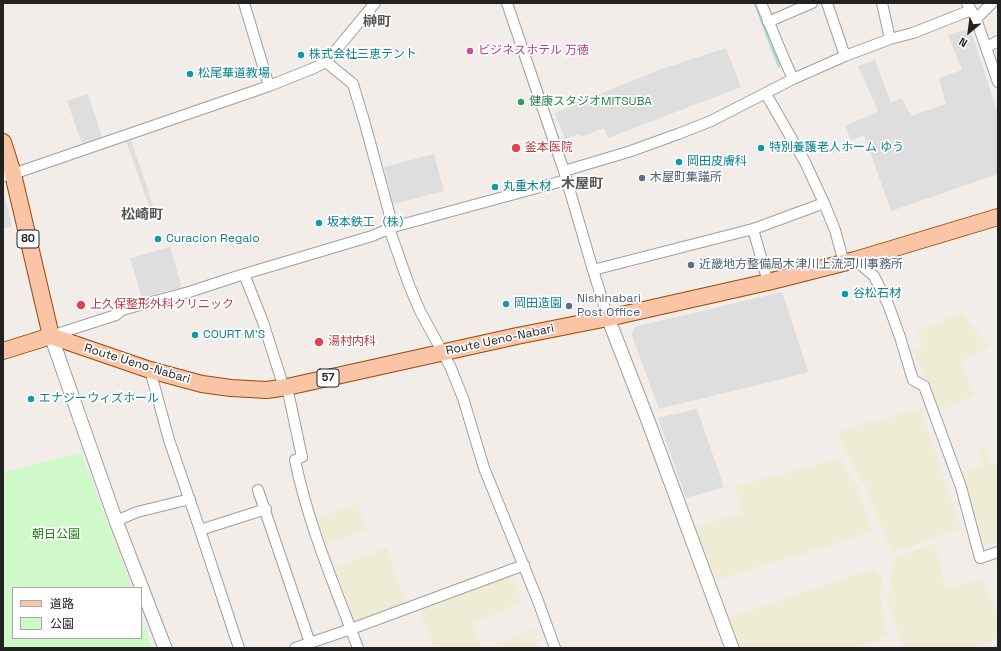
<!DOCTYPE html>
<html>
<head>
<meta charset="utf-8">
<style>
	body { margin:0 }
	#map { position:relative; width:1001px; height:651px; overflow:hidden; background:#f2ede9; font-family:"Space Grotesk","Noto Sans JP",sans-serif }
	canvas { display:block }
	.frame { position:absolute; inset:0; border:4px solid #222; pointer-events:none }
	.legend { position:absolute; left:12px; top:587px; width:130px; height:52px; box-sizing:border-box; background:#fff; border:1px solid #a7a7a7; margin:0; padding:5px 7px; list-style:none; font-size:12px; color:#222 }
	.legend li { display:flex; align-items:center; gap:8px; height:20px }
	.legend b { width:20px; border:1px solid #a7a7a7 }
	.north { position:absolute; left:949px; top:12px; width:40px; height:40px; -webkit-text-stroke:3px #fff; paint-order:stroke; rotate:209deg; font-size:11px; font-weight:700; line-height:16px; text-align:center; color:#222 }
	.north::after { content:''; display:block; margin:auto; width:14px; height:18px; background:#222; clip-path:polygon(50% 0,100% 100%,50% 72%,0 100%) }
</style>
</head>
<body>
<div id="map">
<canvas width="1001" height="651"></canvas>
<div class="frame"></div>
<ul class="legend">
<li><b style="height:5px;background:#fac4a6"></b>道路</li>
<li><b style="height:11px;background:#cff9c9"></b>公園</li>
</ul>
<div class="north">N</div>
</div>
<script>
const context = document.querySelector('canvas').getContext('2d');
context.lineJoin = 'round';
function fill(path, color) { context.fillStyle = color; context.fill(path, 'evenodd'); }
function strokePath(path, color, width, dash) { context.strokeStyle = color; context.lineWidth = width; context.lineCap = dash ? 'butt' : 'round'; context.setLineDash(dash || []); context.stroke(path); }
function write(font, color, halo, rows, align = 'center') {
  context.font = font + ' "Space Grotesk","Noto Sans JP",sans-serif'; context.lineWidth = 3.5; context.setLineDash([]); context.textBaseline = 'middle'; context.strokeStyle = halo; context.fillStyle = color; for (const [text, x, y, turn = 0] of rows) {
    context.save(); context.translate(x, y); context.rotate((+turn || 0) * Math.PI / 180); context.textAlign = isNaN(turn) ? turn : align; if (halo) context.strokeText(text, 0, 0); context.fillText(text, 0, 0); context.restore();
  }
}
const farmland = new Path2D(`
	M962,313L986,343L991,347L962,360L974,396L940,411L913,350L922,346L916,331Z
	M921,409L961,529L892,553L864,485L846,453L837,431Z
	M985,449L991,465L998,463V543L980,547L961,472L983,466L978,450Z
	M840,458L858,489L873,532L717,580L694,527L742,513L734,487Z
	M357,503L367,530L325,545L315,519Z
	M934,543L946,588L981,579L998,614V638L975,648H905L898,635L887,602L894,558Z
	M387,548L407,606L354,624L334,567Z
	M874,568L882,577L881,591L882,611L889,636L858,648H739L728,617Z
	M511,572L523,602L473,623L482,646L477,648H434L418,610Z
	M533,629L539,648H487Z`);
const park = new Path2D(`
	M81,453L132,588H13V638H141V616L152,648H3V472Z`);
const parking = new Path2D(`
	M964,30L972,34L998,114V174L891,211L864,135L851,140L845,126L878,111L858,66L875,60L891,103L902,98L911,116L946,104L939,78L962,70L948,35Z
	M726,48L741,87L608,138L604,128L581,137L579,134L565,139L555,113L653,72Z
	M88,94L102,137L82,144L67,101Z
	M131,140L155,211L151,212L126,141Z
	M434,154L444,191L393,204L384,167Z
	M3,189L12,226L3,229Z
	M170,247L182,287L142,298L130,258Z
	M782,292L808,371L806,373L659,409L632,336L634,327Z
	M697,409L724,487L686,498L658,418Z`);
const stream = new Path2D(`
	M755,3L779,66`);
const minor = new Path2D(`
	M244,3L269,86
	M507,3L564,171L593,270L608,318
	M761,3L782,54L793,79
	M827,3L845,56
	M882,3L890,39
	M967,3L976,19L998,82
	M976,19L992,3
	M768,22L812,3
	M987,47L998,41
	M326,62L353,84L365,124L393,227
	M766,94L805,162L824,203L835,230L844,263
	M564,171L628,152L678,134L711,121L793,79L845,56L890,39L913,33L971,10
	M3,176L13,174L269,86L314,68L326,62L375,3
	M389,228L409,285L420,311L450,366L463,398L484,468L538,601L555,648
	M753,229L759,227L824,203
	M855,260L874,276L888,304L900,337L913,380L924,386L961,487L980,558L998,552
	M593,270L753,229L768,282
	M244,274L263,322L284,388
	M51,336L116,315L122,310L189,292L238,276L372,236L393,227L566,180
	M150,370L169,440L200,530L239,648
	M287,387L302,457L295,460C308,524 335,587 358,648
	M258,490L310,643
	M116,521L137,512L190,499
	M200,530L266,509
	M295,648L351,629L524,565`);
const tertiary = new Path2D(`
	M608,318L647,418L732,648
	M51,336L116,521L165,648`);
const primary = new Path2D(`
	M3,142L13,174L51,336
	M3,351L51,336L150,370L202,384L231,388L267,390L287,387L517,336L608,318L768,282L855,260L998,217`);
const markers = [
	[470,51,4,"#d1479c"],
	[301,55,4,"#0f9aa8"],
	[190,74,4,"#0f9aa8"],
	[521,102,4,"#2e9e5b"],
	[516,148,5,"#e0444e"],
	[761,148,4,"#0f9aa8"],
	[679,162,4,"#0f9aa8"],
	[642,178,4,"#5c6f8a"],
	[495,187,4,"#0f9aa8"],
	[319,223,4,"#0f9aa8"],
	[158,239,4,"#0f9aa8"],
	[691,265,4,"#5c6f8a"],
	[845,294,4,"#0f9aa8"],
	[506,304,4,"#0f9aa8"],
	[81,305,5,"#e0444e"],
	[569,306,4,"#5c6f8a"],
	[195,335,4,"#0f9aa8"],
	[319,342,5,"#e0444e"],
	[31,399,4,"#0f9aa8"]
];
const shields = [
	[28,239,22],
	[328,378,22]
];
const shieldNames = [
	["80",28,239],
	["57",328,378]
];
const hotelNames = [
	["ビジネスホテル 万徳",478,51]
];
const cultureNames = [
	["株式会社三恵テント",309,55],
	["松尾華道教場",198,74],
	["特別養護老人ホーム ゆう",769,148],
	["岡田皮膚科",687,162],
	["丸重木材",503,187],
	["坂本鉄工（株）",327,223],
	["Curacion Regalo",166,239],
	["谷松石材",853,294],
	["岡田造園",514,304],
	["COURT M'S",203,335],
	["エナジーウィズホール",39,399]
];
const leisureNames = [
	["健康スタジオMITSUBA",529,102]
];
const healthNames = [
	["釜本医院",525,148],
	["上久保整形外科クリニック",90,305],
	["湯村内科",328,342]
];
const serviceNames = [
	["木屋町集議所",650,178],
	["近畿地方整備局木津川上流河川事務所",699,265],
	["Nishinabari",577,299],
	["Post Office",577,313]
];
const streetNames = [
	["Route Ueno-Nabari",500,340,-12],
	["Route Ueno-Nabari",137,364,17]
];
const parkNames = [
	["朝日公園",56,535]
];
const quarterNames = [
	["榊町",377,22],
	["木屋町",582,184],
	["松崎町",142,215]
];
fill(farmland, '#efecd5');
fill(park, '#cff9c9');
fill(parking, '#dedede');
strokePath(stream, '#abdddd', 3);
strokePath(minor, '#9f9f9f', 12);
strokePath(tertiary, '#9f9f9f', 15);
strokePath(primary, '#9b4904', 18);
strokePath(minor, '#fff', 10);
strokePath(tertiary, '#fff', 13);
strokePath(primary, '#fac4a6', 16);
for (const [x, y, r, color] of markers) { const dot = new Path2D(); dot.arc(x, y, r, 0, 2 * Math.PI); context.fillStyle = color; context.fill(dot); strokePath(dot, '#fff', 1.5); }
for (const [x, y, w] of shields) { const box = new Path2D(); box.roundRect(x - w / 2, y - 9, w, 18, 3); context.fillStyle = '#fff'; context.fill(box); strokePath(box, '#222', 1); }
write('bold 11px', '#222', null, shieldNames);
write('12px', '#b23c85', '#fff', hotelNames, 'left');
write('12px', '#0d838f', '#fff', cultureNames, 'left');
write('12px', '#27864d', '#fff', leisureNames, 'left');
write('12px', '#be3a42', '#fff', healthNames, 'left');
write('12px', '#4e5e75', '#fff', serviceNames, 'left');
write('12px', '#222', '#fff', streetNames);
write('12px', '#1e800f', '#fff', parkNames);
write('bold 14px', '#555', '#fff', quarterNames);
</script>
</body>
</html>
